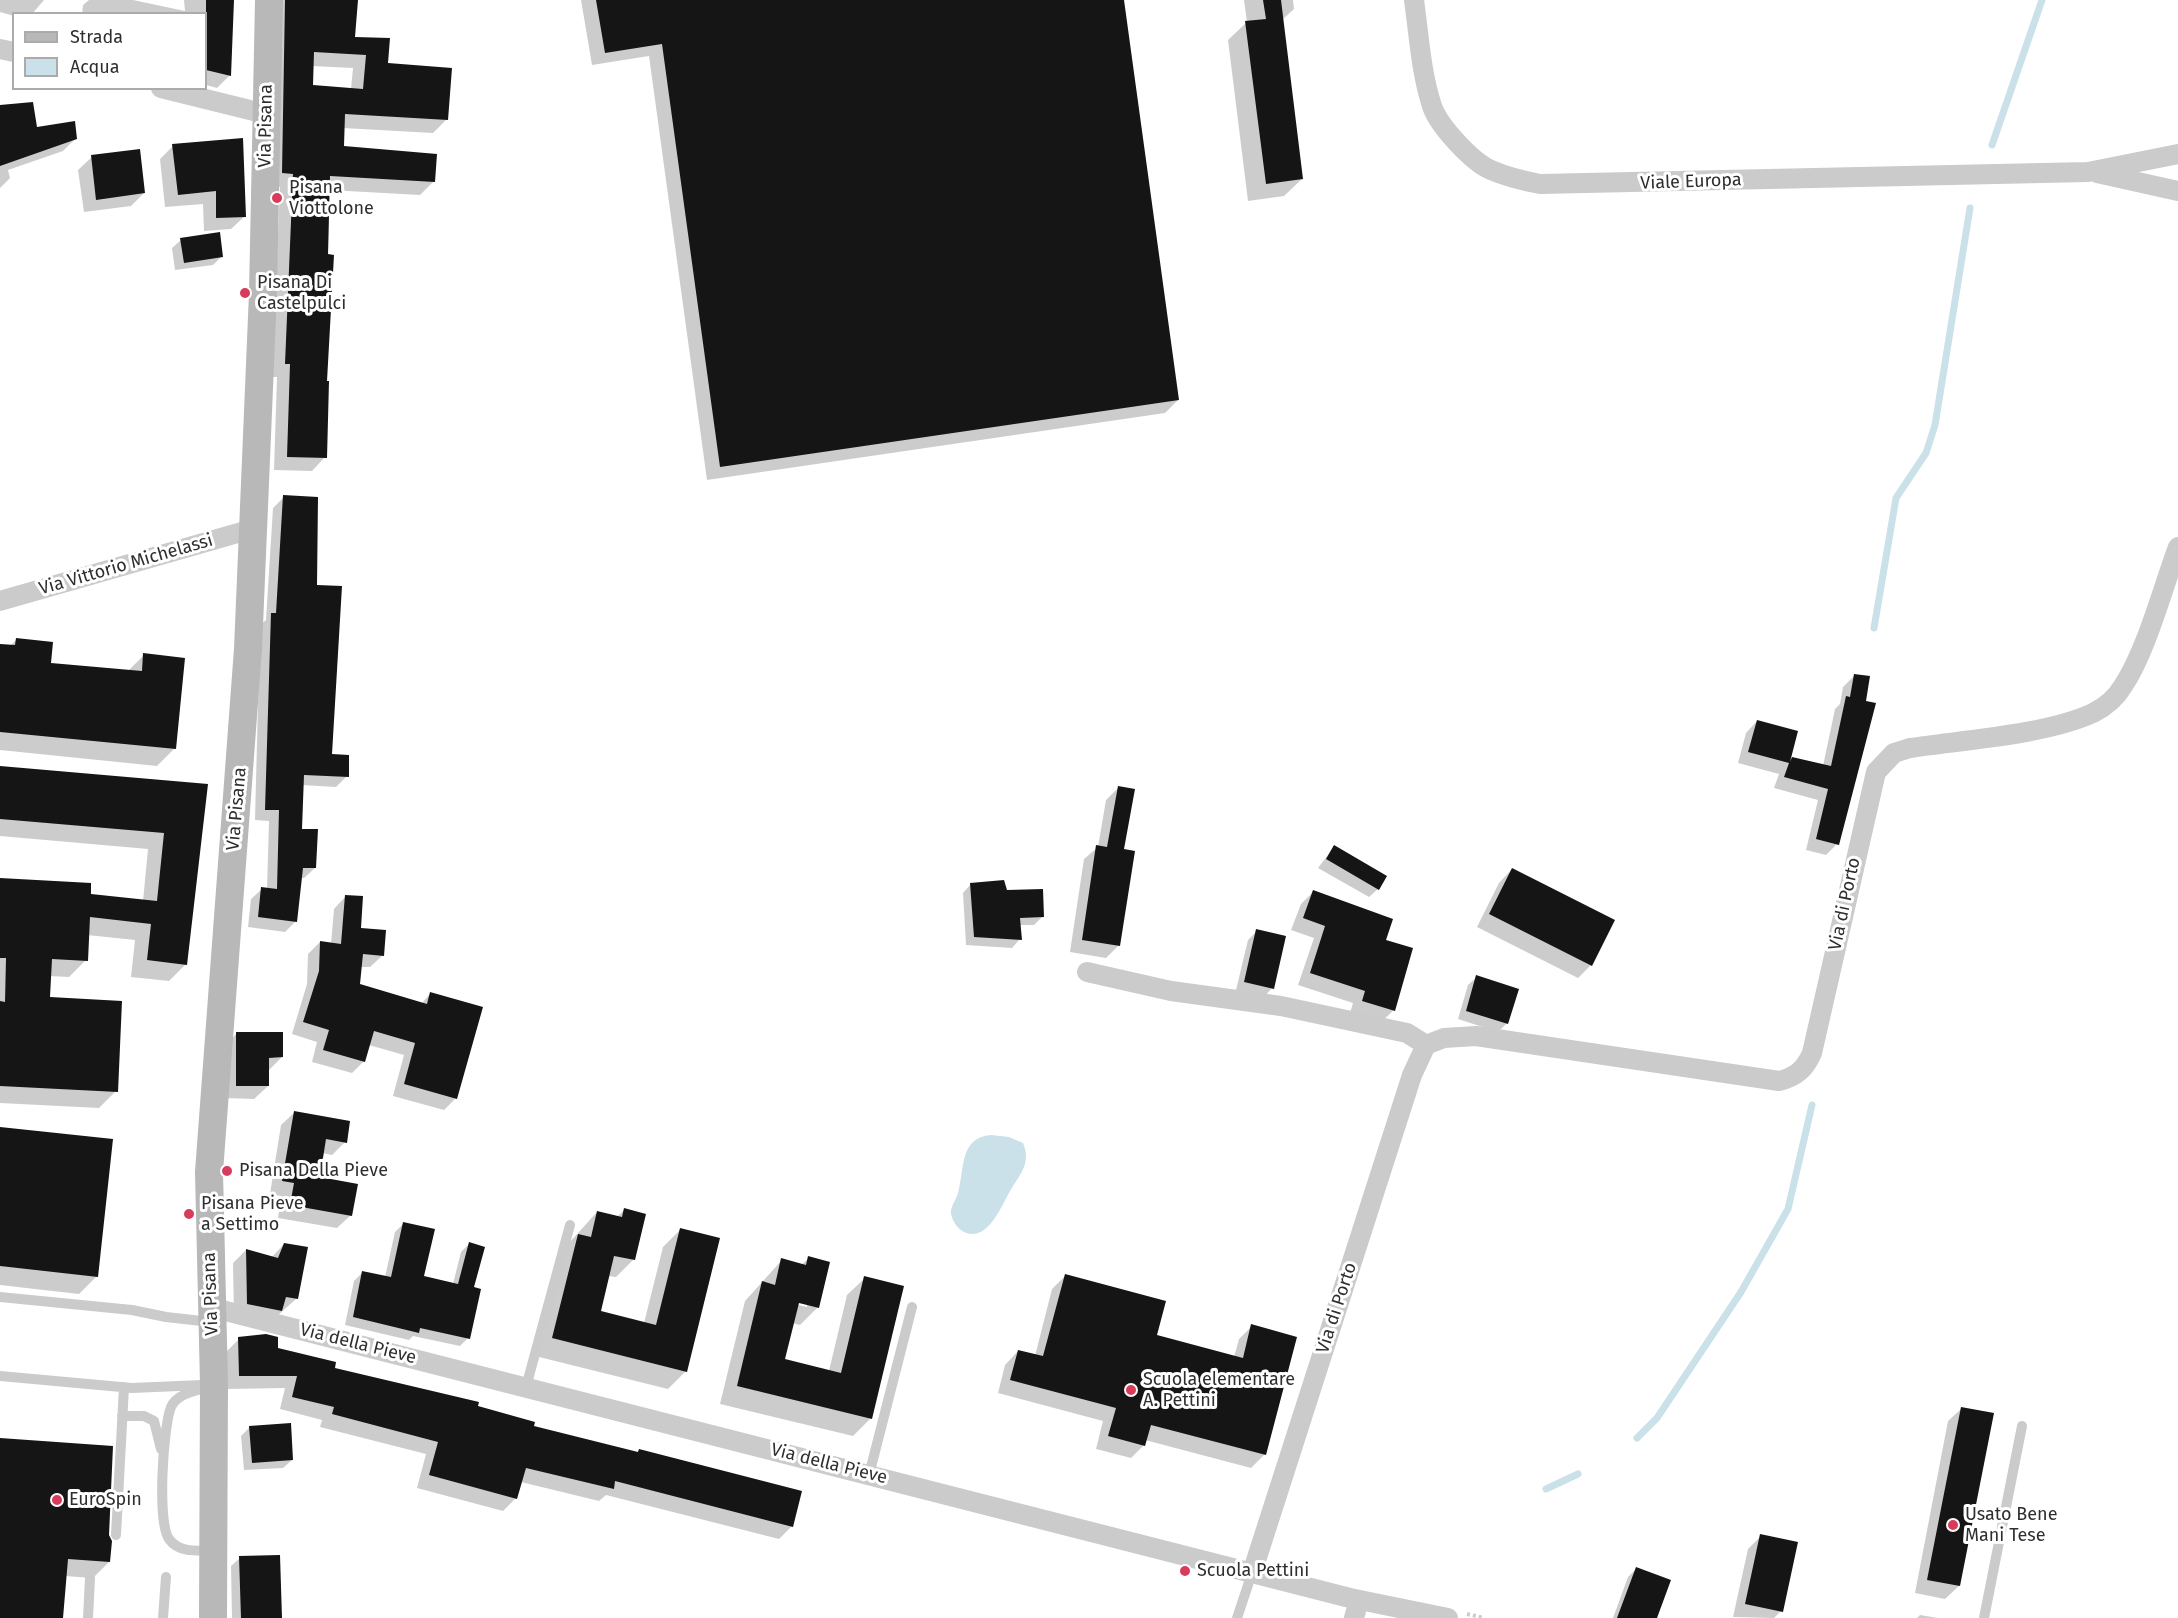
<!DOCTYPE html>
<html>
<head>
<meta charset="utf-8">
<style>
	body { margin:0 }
	#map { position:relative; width:2178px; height:1618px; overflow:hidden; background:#fff; font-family:"Fira Sans",sans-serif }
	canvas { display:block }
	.legend { position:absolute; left:12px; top:12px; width:195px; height:78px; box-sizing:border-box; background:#fff; border:2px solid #ababab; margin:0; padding:8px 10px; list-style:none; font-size:18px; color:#2e2e2e }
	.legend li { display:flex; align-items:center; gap:12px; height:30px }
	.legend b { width:30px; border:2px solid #ababab }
</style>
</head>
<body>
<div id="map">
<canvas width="2178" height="1618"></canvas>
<ul class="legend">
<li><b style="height:8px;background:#b8b8b8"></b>Strada</li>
<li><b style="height:16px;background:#cae1e9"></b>Acqua</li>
</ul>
</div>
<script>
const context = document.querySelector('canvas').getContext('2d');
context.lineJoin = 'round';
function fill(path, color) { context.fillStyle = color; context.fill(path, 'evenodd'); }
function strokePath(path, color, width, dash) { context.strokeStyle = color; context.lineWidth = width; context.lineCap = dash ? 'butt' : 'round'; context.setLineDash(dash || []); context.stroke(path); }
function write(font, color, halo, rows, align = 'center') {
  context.font = font + ' "Fira Sans",sans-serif'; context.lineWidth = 6; context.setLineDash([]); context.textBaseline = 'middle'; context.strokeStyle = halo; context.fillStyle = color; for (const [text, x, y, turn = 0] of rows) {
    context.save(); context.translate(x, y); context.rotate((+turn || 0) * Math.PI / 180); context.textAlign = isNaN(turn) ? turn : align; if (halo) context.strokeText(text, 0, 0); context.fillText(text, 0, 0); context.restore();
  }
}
const water = new Path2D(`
	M991,1135L1009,1137L1023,1143C1032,1164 1019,1175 1009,1193C1001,1207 987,1243 964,1232C957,1228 953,1222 951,1214C950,1207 956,1200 958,1193C965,1168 959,1138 991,1135Z`);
const shadow = new Path2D(`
	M0,0H44L32,14L14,16L0,12Z
	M89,0H133L185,11L184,0H233L230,75L217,88L206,85V14H82L83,5Z
	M273,0H357L353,38L387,64L446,120L433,133L343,128L342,148L434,181L420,195L329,190L325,457L312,471L274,470L277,377H272L280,187L269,186ZM312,66L353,68L351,89L311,86Z
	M581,0H1123L1178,400L1165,413L707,480L649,56L592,65Z
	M1244,0H1293L1294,9L1282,20L1302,179L1284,196L1248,201L1228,40L1247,22Z
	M0,106L36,129L76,138L63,151L8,170L10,178L0,188Z
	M173,146L245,216L231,229L204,231L203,204L165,207L160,159Z
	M92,157L144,193L131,206L84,212L78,170Z
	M181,240L222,256L213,265L175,270L172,248Z
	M284,497L316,587L330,755L347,776L336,787L302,785L301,830L315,868L304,878H301L296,921L285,932L248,927L251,899L262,889H267L269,821L255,820L260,625L266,620L273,508Z
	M16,640L49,664L127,672L144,655L175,748L157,766L0,750V645L10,646Z
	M1854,676L1837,844L1826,855L1806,850L1818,800L1774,788L1779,774L1738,763L1746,733L1757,721L1788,763L1792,758L1823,766L1835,709L1840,704L1843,687Z
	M0,767L207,786L186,964L169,981L131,977L135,940L87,935L86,960L69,977L49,976L48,999L116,1091L99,1108L0,1103V880L89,895L143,901L148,849L0,836Z
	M1118,788L1122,851L1119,945L1106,958L1070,952L1084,859L1098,847L1106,800Z
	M1334,847L1378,889L1369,897L1318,868Z
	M1512,869L1591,965L1578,978L1477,927L1499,883Z
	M971,884L1006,891L1043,916L1034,925H1019L1020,939L1012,948L966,945L963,893Z
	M1313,892L1384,941L1394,1010L1381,1022L1350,1013L1353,1003L1298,985L1314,938L1291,930L1301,904Z
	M346,896L359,929L383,955L370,967H360L358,985L421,1004L430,994L456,1098L444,1110L393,1096L404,1055L369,1045L364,1061L352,1073L312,1062L317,1042L292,1034L307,984L308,954L320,942L331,944L334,909Z
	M1257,931L1272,988L1264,997L1236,990L1248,940Z
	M1477,977L1507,1023L1498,1032L1458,1019L1468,985Z
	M237,1033L282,1057L269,1070L268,1086L254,1099L224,1098V1047Z
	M295,1112L345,1142L332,1155L322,1153L318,1178L351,1215L337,1228L278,1218L281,1196L270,1194L281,1125Z
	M0,1129L97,1276L79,1294L0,1285Z
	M624,1210L644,1215L633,1260L616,1277L608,1276L599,1312L644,1323L663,1247L680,1230L686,1371L668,1389L535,1356L560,1253L597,1212L617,1217Z
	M404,1223L423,1277L453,1284L461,1252L469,1244L472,1288L468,1338L460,1346L413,1336L409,1340L345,1325L354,1281L362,1273L385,1277L395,1232Z
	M284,1244L306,1248L296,1299L268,1324L234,1317L233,1263L246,1250L271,1258Z
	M809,1258L818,1307L800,1325L792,1323L784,1360L829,1371L847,1295L865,1278L902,1287L870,1419L853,1436L720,1404L745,1301L782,1260L801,1265ZM792,1300L807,1304V1307L791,1303Z
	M1065,1276L1156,1336L1234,1357L1239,1339L1252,1326L1295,1338L1264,1455L1251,1468L1145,1440L1144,1445L1131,1458L1096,1449L1103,1421L998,1393L1005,1365L1018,1351L1035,1356L1052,1289Z
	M239,1339L333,1369L476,1407L533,1427L637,1453L639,1450L792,1526L779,1539L606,1495L599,1501L521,1482L516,1498L503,1511L417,1488L426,1454L320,1427L322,1420L280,1409L285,1388L227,1389L226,1352Z
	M1962,1408L1959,1586L1945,1599L1915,1593L1948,1421Z
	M250,1427L292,1460L283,1468L244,1470L241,1436Z
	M0,1439L107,1535L109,1562L93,1578L65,1576L61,1618H0Z
	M1761,1536L1781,1611L1774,1618L1733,1617L1748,1549Z
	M240,1558L279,1618H232L231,1566Z
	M1637,1568L1655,1618H1613L1628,1577Z
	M1920,1615L1938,1618H1917Z`);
const stream = new Path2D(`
	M1992,145L2042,0
	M1874,628L1896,498L1926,453L1935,425L1970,208
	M1637,1438L1657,1418L1741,1292L1788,1209L1812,1105
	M1546,1489L1578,1474`);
const building = new Path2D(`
	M206,0H234L231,76L206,70Z
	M285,0H358L355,37L390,38L388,63L452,68L448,120L345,114L344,146L437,154L435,182L330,176L328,254L334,255L327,381H329L327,458L287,457L290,364H285L293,174L282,173ZM314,52L366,55L363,89L313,85Z
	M596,0H1124L1179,400L720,467L662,44L605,53Z
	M1263,0H1281L1303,179L1266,184L1245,21L1266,19Z
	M33,102L37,127L75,121L77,139L0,166V105Z
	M243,138L246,217L216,218V191L178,195L172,144Z
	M140,149L145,193L96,200L91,155Z
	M220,232L223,257L184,263L180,238Z
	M283,495L318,497L317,585L342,586L332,754L349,755V777L304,775L302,829H318L316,868H303L297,922L258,917L261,887L277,889L279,810H265L271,613H276Z
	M16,638L53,642L51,663L142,671L143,653L185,658L176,749L0,732V644L15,645Z
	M1854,674L1870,676L1866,701L1876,703L1839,845L1816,839L1828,789L1784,777L1789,763L1748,752L1757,720L1798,731L1790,762L1792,757L1831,766L1846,696L1850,697Z
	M0,766L208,784L187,965L147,960L151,924L90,917L88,961L52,959L50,997L122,1001L118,1092L0,1086V1001L5,1002L6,958H0V878L91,883V894L157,901L164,833L0,819Z
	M1118,786L1135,789L1124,849L1135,851L1120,946L1082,940L1096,845L1107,847Z
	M1334,845L1387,876L1379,890L1326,859Z
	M1512,868L1615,920L1592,966L1489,914Z
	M1004,880L1007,890L1043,889L1044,917L1020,918L1022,940L974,937L970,883Z
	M1313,890L1393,919L1386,940L1413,948L1395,1011L1362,1001L1365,991L1310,973L1325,926L1303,918Z
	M345,895L363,896L361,928L386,930L384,956L363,954L360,984L427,1004L430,992L483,1007L457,1099L404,1084L415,1043L374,1031L365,1062L323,1050L329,1030L303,1022L319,971L320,941L341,944Z
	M1256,929L1286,936L1274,989L1244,982Z
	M1476,975L1519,989L1508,1024L1466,1011Z
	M236,1032H283V1057L269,1058V1086H236Z
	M294,1111L350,1121L347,1143L326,1139L320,1177L358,1184L352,1216L290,1205L294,1183L282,1181Z
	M0,1127L113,1139L98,1277L0,1266Z
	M624,1208L646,1214L635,1260L614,1256L601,1311L656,1325L680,1228L720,1238L687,1372L552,1338L578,1234L591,1237L597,1211L622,1217Z
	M403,1222L435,1229L424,1276L458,1284L469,1242L485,1247L474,1287L481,1289L470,1339L420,1328L419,1333L353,1317L362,1271L391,1277Z
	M284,1243L308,1247L298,1299L286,1297L282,1311L247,1304L246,1249L278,1258Z
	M808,1256L830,1262L819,1308L799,1303L785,1359L841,1373L864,1276L904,1286L872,1419L737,1386L762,1281L775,1285L781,1258L806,1265Z
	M1065,1274L1166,1301L1157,1335L1243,1358L1251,1324L1297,1337L1266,1455L1151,1425L1145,1446L1108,1436L1116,1408L1010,1380L1018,1350L1043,1356Z
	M266,1334L278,1337V1348L336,1362L335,1368L479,1402L478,1406L535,1422L534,1426L638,1452L639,1449L802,1491L793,1527L615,1481L614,1489L526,1468L517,1499L429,1475L438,1442L332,1414L334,1407L292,1397L297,1376H239L238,1337Z
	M1961,1407L1994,1413L1960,1586L1927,1580Z
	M291,1423L293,1460L252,1463L249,1426Z
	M0,1438L113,1446L109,1535L112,1541L110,1562L68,1559L63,1618H0Z
	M1760,1534L1798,1542L1783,1612L1745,1604Z
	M280,1555L282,1618H241L239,1556Z
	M1636,1567L1671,1580L1657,1618H1617Z`);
const path = new Path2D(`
	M1467,1614L1484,1618`);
const lane = new Path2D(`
	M0,1297L132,1310L166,1317L211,1322
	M0,1376L132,1388L202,1385
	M211,1386C198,1390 177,1393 171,1407C163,1427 157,1523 169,1539C179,1553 197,1551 212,1550
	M526,1387L570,1225
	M122,1416H144L154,1421L161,1449
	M869,1475L912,1307
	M116,1535L124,1387
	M88,1618L90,1578
	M163,1618L166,1577
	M1237,1618L1252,1573
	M1984,1618L2022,1426`);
const street = new Path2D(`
	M1414,0C1419,35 1421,73 1432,106C1438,125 1472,162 1491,170C1507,177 1524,181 1540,184L2088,172L2178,154
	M0,49L14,52
	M161,88L266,114
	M2097,173L2178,191
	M0,601L252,529
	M1087,972L1171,991L1281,1006L1407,1033L1426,1045
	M210,1307L1350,1598L1448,1618
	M1252,1573L1412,1075L1426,1045L1444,1038L1476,1036L1779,1081C1796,1077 1805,1069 1812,1053L1876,772L1894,753L1910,748C1963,740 2045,735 2093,713C2105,707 2116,698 2123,686C2146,652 2163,587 2178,547
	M1354,1618L1359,1600`);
const secondary = new Path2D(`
	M213,1618L214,1384L209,1172L248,649L263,293L269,0`);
const markers = [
	[277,198,6,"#d93c5b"],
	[245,293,6,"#d93c5b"],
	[227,1171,6,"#d93c5b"],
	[189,1214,6,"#d93c5b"],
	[1131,1390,6,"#d93c5b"],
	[57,1500,6,"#d93c5b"],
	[1953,1525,6,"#d93c5b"],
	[1185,1571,6,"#d93c5b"]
];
const streetNames = [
	["Via Pisana",266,126,-89],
	["Viale Europa",1691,182,-2],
	["Via Vittorio Michelassi",126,565,-16],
	["Via Pisana",237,809,-85],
	["Via di Porto",1845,904,-78],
	["Via Pisana",211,1294,-92],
	["Via di Porto",1337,1308,-72],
	["Via della Pieve",358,1344,14],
	["Via della Pieve",829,1464,14]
];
const poiNames = [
	["Pisana",289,188],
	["Viottolone",289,209],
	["Pisana Di",257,283],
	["Castelpulci",257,304],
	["Pisana Della Pieve",239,1171],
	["Pisana Pieve",201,1204],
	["a Settimo",201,1225],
	["Scuola elementare",1143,1380],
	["A. Pettini",1143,1401],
	["EuroSpin",69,1500],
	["Usato Bene",1965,1515],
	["Mani Tese",1965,1536],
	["Scuola Pettini",1197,1571]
];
fill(water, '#cae1e9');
fill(shadow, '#0003');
strokePath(stream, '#cae1e9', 7);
fill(building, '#151515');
strokePath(path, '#cbcbcb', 4, [3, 3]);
strokePath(lane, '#cbcbcb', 10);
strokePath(street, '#cbcbcb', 20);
strokePath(secondary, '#b8b8b8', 28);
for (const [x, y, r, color] of markers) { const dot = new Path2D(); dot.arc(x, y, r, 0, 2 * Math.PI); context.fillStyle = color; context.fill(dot); strokePath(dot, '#fff', 2); }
write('18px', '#2e2e2e', '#fff', streetNames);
write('18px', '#2e2e2e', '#fff', poiNames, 'left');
</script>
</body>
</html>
